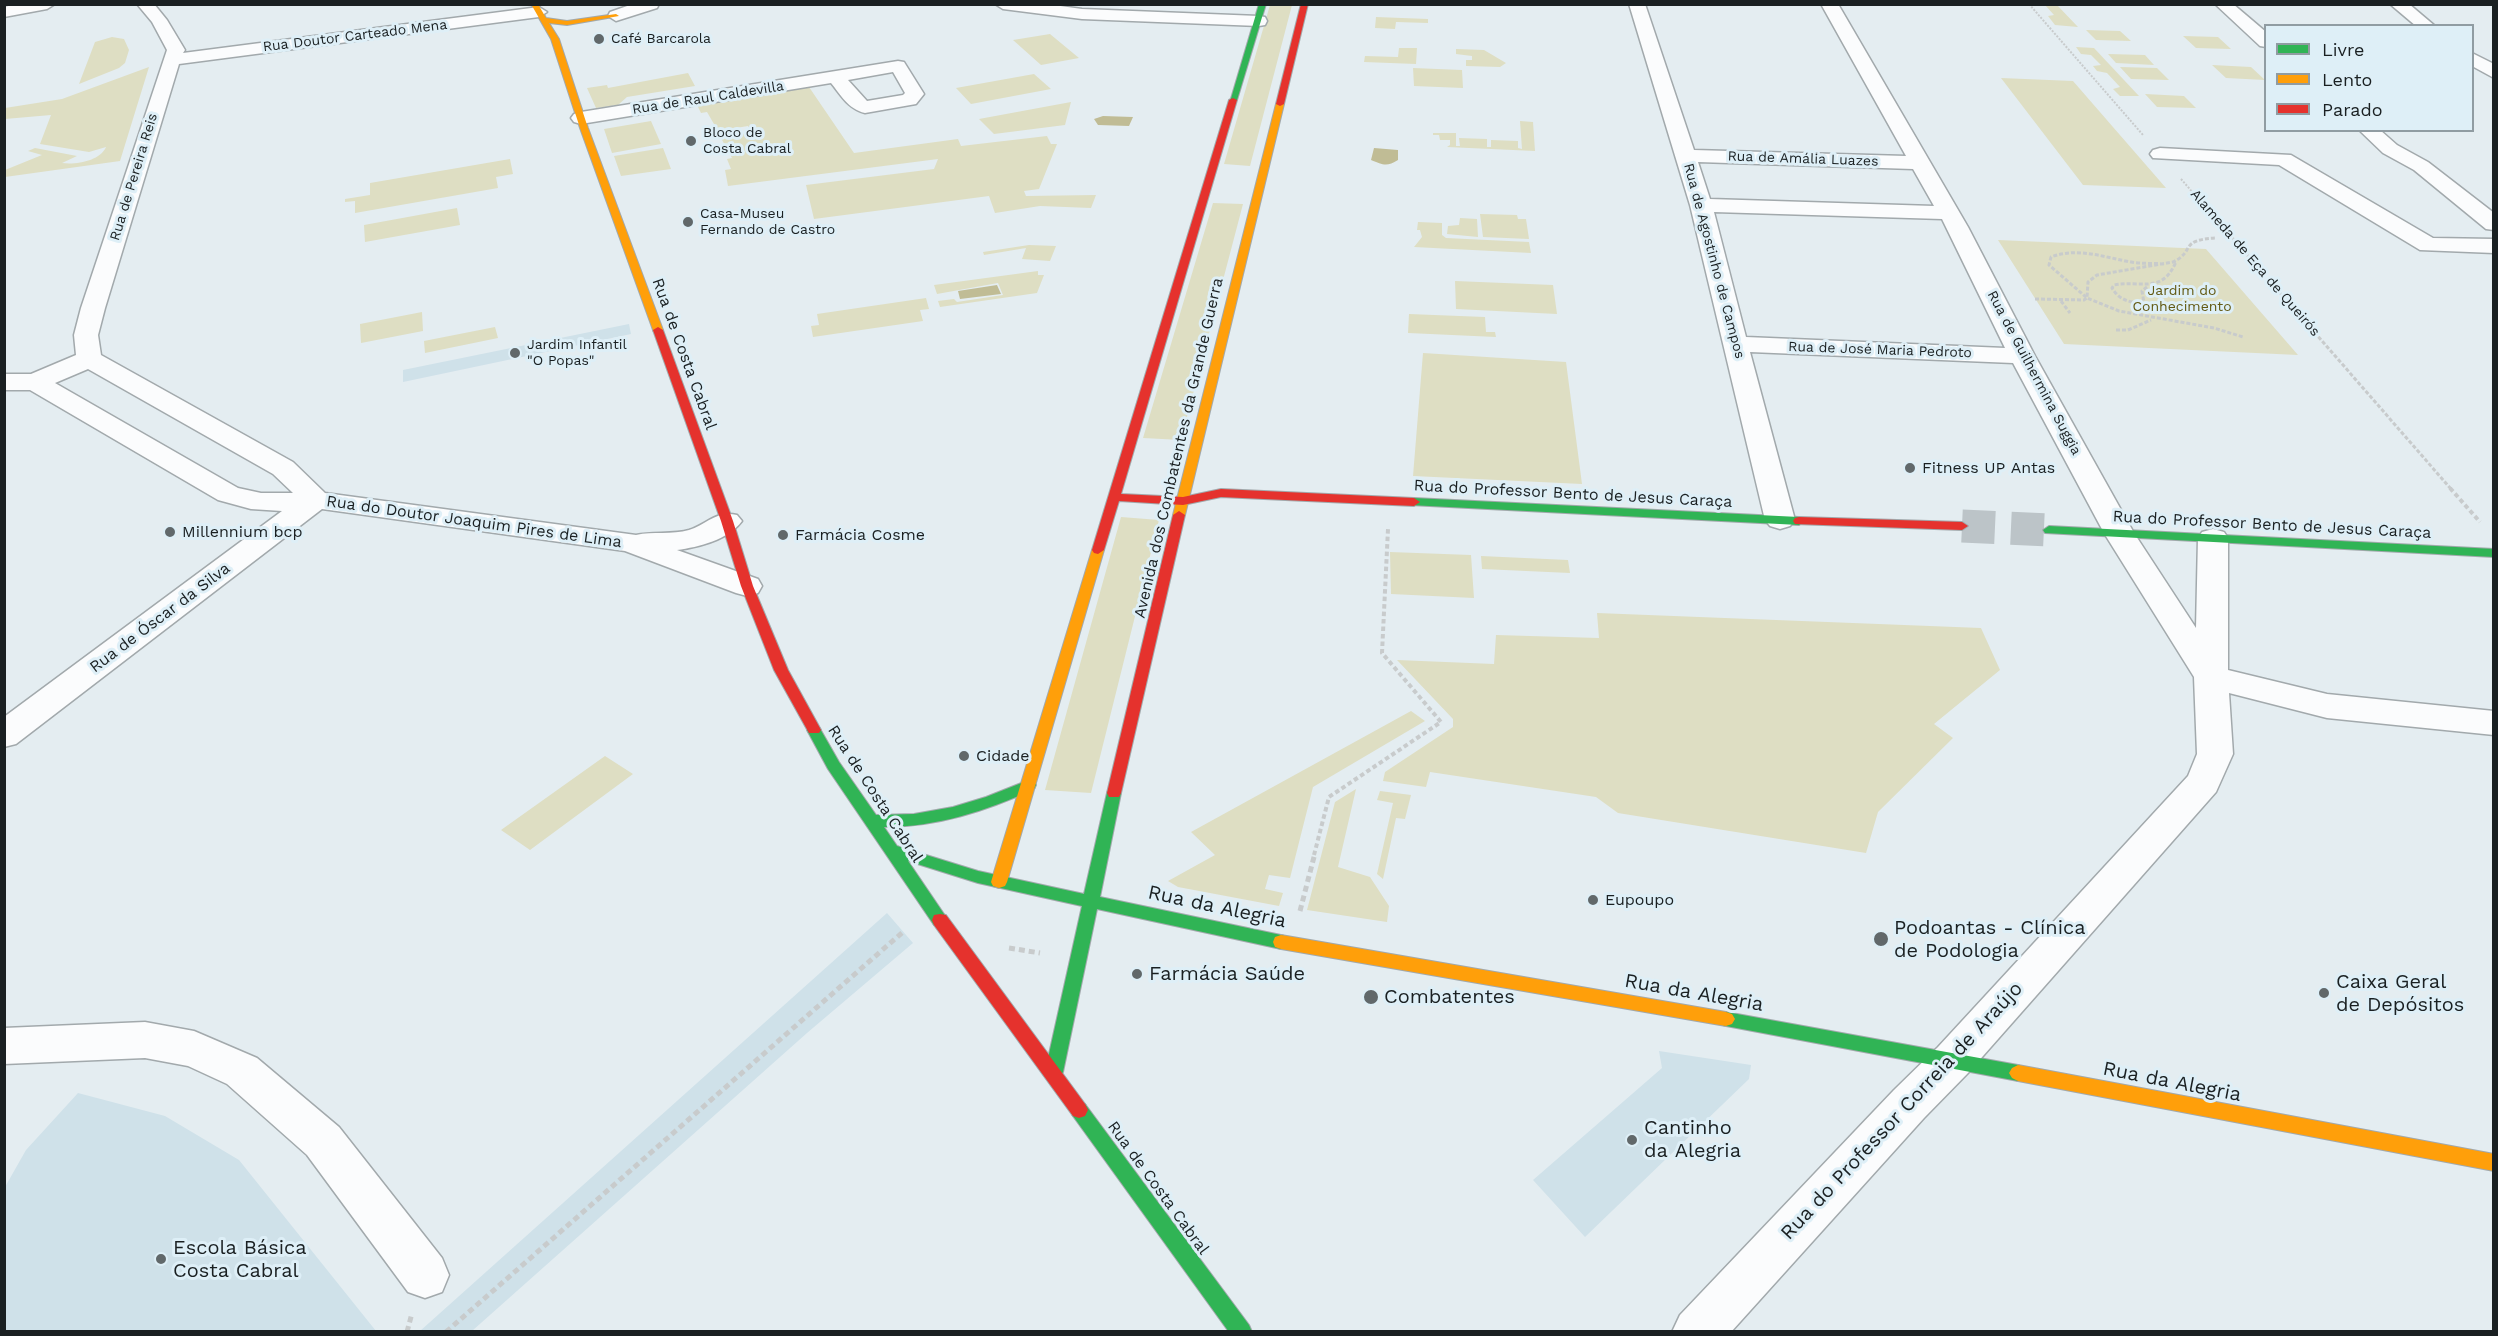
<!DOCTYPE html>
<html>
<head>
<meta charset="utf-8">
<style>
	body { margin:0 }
	#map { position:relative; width:2498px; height:1336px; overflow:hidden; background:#e4edf1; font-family:"Work Sans",sans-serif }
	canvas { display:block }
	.frame { position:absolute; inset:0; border:6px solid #1a2022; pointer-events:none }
	.legend { position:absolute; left:2264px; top:24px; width:210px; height:108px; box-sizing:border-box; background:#deeff7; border:2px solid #909ca2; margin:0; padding:8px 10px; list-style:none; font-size:18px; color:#1a2022 }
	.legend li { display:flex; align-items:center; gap:12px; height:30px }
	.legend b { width:30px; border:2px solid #909ca2 }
</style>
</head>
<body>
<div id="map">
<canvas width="2498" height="1336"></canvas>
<div class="frame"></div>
<ul class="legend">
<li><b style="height:8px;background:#30b455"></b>Livre</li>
<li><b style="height:8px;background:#ff9f0a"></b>Lento</li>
<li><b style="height:8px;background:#e5322d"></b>Parado</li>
</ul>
</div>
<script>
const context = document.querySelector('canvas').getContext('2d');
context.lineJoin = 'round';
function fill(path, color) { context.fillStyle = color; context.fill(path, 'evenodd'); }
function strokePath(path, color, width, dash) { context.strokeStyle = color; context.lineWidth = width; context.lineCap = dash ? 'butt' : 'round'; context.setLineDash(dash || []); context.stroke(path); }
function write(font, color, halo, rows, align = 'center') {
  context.font = font + ' "Work Sans",sans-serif'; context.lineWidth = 6; context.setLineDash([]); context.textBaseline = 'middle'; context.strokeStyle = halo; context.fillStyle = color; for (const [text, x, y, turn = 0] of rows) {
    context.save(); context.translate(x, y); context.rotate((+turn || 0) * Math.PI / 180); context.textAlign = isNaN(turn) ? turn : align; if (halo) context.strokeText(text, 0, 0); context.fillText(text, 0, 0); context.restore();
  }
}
const built = new Path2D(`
	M629,324L631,334L403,382V370Z
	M887,913L913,943L807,1033L472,1331H420Z
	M1659,1051L1751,1065L1749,1079L1585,1237L1533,1180L1662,1068Z
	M78,1093L165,1116L239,1160L376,1331H5V1187L26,1150Z`);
const green = new Path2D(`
	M1270,5H1292L1250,166L1224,164Z
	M2045,5H2057L2078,27L2055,25L2048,16L2054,15Z
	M1376,17L1428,19V23L1396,22L1395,29L1375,28Z
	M2086,30L2120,31L2131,41L2096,40Z
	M1050,34L1079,58L1041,65L1013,40Z
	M2183,36L2218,37L2231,49L2196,48Z
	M112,37L124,39L129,50L125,63L119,68L79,84L95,42Z
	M2076,47L2094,48L2139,96H2120L2113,89L2120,87L2107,73L2097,71L2093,66L2101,65L2091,55L2081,54Z
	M1399,48H1417L1416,64L1364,62L1365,56L1398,57Z
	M1456,49L1484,50L1506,63L1500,67L1466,66V60H1472V56L1456,54Z
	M2108,54L2145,55L2154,65L2116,63Z
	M2212,65L2251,67L2265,80L2226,78Z
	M149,67L120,161L5,177V170L42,155L28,151L35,148L77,156L62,163C76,165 100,161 106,147L89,152L40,144L51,115L5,119V108L62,99Z
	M2120,67L2157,68L2169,80L2131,79Z
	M1413,68L1462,70L1463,88L1414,86Z
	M688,73L695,86L627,97L618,105L596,108L587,88L607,85L608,88Z
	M1034,74L1051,89L971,104L956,88Z
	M2001,78L2073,81L2166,188L2083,185Z
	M809,87L854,153L958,139L961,146L1047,136L1051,144H1057L1039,189L1024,191L1026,196L1096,195L1091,208L1040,206L995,213L989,196L814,219L806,185L934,169L938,159L728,186L725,170L731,169L727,159L732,158L721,138L752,132L748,126L718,131L707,112L701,113L697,105Z
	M2145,94L2184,96L2196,108L2157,107Z
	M1071,102L1065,125L994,134L979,119Z
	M651,121L661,144L612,153L604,129Z
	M1520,121L1533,122L1535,151L1447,147L1450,145V140H1440L1439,135H1433V133H1456V146H1460L1459,138L1487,139V147H1491V140L1518,141V148L1522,149Z
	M663,148L671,169L621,176L614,156Z
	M510,159L513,174L496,177L498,188L355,213V201L345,202V199L370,195V183Z
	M1213,203L1243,204L1181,440L1143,438Z
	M457,208L460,225L365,242L364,225Z
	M1480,214L1517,215L1518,219H1526L1529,239L1483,237Z
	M1460,218L1477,219L1478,237L1447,234L1448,226L1459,225Z
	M1418,222L1442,223V235L1446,238L1529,242L1531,253L1414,247L1422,237L1420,230H1417Z
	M1998,240L2206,249L2298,355L2064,344Z
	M1029,245L1056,246L1050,261L1022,259L1026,248L984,255L983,252Z
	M1038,271V275H1044L1037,293L940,307L938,301L954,299L957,302L1003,295L998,283L937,294L934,285Z
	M1455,281L1553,285L1557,314L1456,309Z
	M926,298L929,309L920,310L923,321L813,337L811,326L819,325L817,314Z
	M422,312L423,331L361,343L360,324Z
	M1409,314L1485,317L1486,332H1495L1496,337L1408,333Z
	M495,327L498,338L425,353L424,341Z
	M1423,353L1566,362L1582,484L1413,476Z
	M1121,517L1159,520L1091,793L1045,790Z
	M1390,552L1471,555L1474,598L1391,594Z
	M1481,556L1568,560L1570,573L1482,569Z
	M1597,613L1981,628L2000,670L1934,724L1953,738L1878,812L1866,853L1618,813L1596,797L1430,772L1426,787L1383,781L1385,772L1453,727V719L1397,660L1494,664L1496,635L1599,638Z
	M1411,711L1425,721L1313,787L1290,878L1269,875L1265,889L1283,893L1279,906L1178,887L1168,881L1215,855L1191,832Z
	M605,756L633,774L530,850L501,830Z
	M1356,789L1338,867L1370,877L1389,906L1387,922L1307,910L1335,802Z
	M1380,791L1411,795L1405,819L1396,818L1383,879L1377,874L1393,803L1377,800Z`);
const water = new Path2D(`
	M1103,116L1133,117L1129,126L1098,125L1094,119Z
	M1374,148L1398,150V160C1387,167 1383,165 1371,160Z
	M997,285L1001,294L960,299L958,291Z`);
const secondaryTunnel = new Path2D(`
	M1962,526L2049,530`);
const pathFar3 = new Path2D(`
	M2029,4L2143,135
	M2181,179L2209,211`);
const pathFar2 = new Path2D(`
	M2208,210L2451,489
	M2164,264C2153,263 2142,264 2131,262C2103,257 2078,247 2051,257L2049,265L2087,298L2119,311L2214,328L2243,337
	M2147,287L2142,291L2144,303C2130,303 2119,300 2112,288L2114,285C2140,280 2161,294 2175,264L2173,262
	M2035,299L2084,300L2087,298L2088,282L2097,275L2173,262C2196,251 2178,240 2216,238
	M2061,301L2070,313
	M2116,330H2128L2151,320`);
const pathFar1 = new Path2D(`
	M2450,488L2480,522
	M1314,855L1329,797L1441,722L1382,653L1388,529`);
const path = new Path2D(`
	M1300,911L1315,853
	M1009,948L1040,953
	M407,1332L412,1313
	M446,1332L904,931`);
const street = new Path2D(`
	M17,4H55L47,9L4,17V7Z
	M137,4H154L167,20L185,50L183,53L539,7L547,12L539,17L179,64L105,308L98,335L101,355L293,462L325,493L636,535C653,531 672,535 689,530C707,524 717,510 737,515L742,521C728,540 699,547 677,550L758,579L762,586L758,593L747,596L736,593L625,551L322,509L16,744L4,747V717L282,511L251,509L218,500L30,390H4V374H31L76,355L74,335L81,308L167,50L152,22ZM88,369L273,474L293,493H261L238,488L55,383Z
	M633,4H659L657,8L616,21L608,16L610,12Z
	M995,4H1046L1082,9L1259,16L1265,17L1267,21L1265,25L1259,26L1082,19L1003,9Z
	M1629,4H1645L1694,150L1906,156L1821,4H1838L1968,227L2035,356L2134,533L2196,628L2198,538L2202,532L2213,529L2224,532L2228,538V670L2327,694L2494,711V735L2327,718L2229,693L2233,754L2216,792L1968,1073L1924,1118L1731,1332H1672L1680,1315L1894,1090L1938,1047L2188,776L2197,754L2194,677L2104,533L2013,363L1750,352L1795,520L1790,526L1780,529L1770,526L1765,520L1690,205ZM1698,162L1913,169L1934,206L1710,199ZM1714,212L1942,219L2005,348L1746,337Z
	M2215,4H2233L2266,32V47L2260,46Z
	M2390,4H2409L2435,26H2416Z
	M2472,53L2494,64V78L2472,66Z
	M898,61L904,62L924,94L916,104L865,113C848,109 841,95 831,83L581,124L574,122L571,118L574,114L581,112ZM893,72L905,93L903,95L867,101L848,80Z
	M2359,130H2380L2397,145L2428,162L2494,213V230L2486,229L2414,170L2383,153Z
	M2160,148L2291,155L2433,238L2494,239V253L2420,250L2279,165L2153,158L2150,154L2153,150Z
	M145,1022L194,1031L257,1058L339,1127L442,1258L449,1275L442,1292L425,1298L408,1292L307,1155L227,1084L188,1066L145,1058L4,1064V1028Z`);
const fast = new Path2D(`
	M1259,4H1266L1237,100L1230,102Z
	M1414,498L1799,517L1805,521L1799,525L1410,505L1408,502Z
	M2049,526L2494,549V557L2045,533L2043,530Z
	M814,725L819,727L839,762L876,815L914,814L953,807L986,797L1029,780L1034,781L1036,785L1034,789C986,811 937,827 884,827L897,846L978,871L1084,894L1107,793L1109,789H1119L1121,793L1100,897L1281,935L1287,937L1289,942L1287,947L1281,949L1097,909L1063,1072L1060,1077L1054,1080L1048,1077L1045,1072L1082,906L978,883L908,861L948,920L946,925L940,926L934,925L828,769L807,730Z
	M1726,1012L2018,1065L2024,1068L2027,1073L2024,1078L2018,1081L1726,1026L1720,1024L1717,1019L1720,1014Z
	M1079,1102L1085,1104L1249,1325L1252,1332H1229L1073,1116L1070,1110L1073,1104Z`);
const slow = new Path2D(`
	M531,4H538L546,18L567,21L616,14L619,16L567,25L549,23L559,39L588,128L663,330L662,332H654L653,330L580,128L551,39Z
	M1280,102L1284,104L1185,515L1179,519L1173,515L1276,104Z
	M1098,546L1104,550L1007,882L1005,886L999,888L993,886L991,882L1092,550Z
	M1281,935L1726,1012L1732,1014L1735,1019L1732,1024L1726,1026L1281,949L1275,947L1273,942L1275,937Z
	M2018,1065L2494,1154V1171L2018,1081L2012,1078L2009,1073L2012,1068Z`);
const jam = new Path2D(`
	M1301,4H1308L1284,104L1280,106L1276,104Z
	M1233,98L1237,100L1121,494L1183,497L1221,489L1414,498L1420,502L1414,506L1221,497L1183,505L1119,501L1104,550L1098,554L1094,553L1092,550L1229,100Z
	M658,327L663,330L733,521L753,586L788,670L821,730L819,733H809L774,670L741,586L721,521L653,330Z
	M1179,511L1185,515L1121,793L1119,797H1109L1107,793L1173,515Z
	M1799,517L1962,522L1968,526L1962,530L1795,524L1793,521L1795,518Z
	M940,914L946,915L1085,1104L1088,1110L1085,1116L1079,1118L1073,1116L934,925L932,920L934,915Z`);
const markers = [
	[599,39,6,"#61686a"],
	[691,141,6,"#61686a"],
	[688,222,6,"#61686a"],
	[515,353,6,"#61686a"],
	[1910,468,6,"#61686a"],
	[170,532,6,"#61686a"],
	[783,535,6,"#61686a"],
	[964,756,6,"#61686a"],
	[1593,900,6,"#61686a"],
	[1881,939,8,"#61686a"],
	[1137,974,6,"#61686a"],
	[2324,993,6,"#61686a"],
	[1371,997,8,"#61686a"],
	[1632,1140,6,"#61686a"],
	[161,1259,6,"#61686a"]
];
const farStreetnames = [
	["Rua Doutor Carteado Mena",355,36,-7],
	["Rua de Raul Caldevilla",708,98,-9],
	["Rua de Amália Luazes",1803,159,2],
	["Rua de Pereira Reis",134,177,-73],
	["Rua de Agostinho de Campos",1714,261,75],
	["Alameda de Eça de Queirós",2255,263,49],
	["Rua de José Maria Pedroto",1880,350,2],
	["Rua de Guilhermina Suggia",2034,373,62]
];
const farPoinames = [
	["Café Barcarola",611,39],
	["Bloco de",703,133],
	["Costa Cabral",703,149],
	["Casa-Museu",700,214],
	["Fernando de Castro",700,230],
	["Jardim Infantil",527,345],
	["\"O Popas\"",527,361]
];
const farParknames = [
	["Jardim do",2182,291],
	["Conhecimento",2182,307]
];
const streetNames = [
	["Rua de Costa Cabral",684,354,70],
	["Avenida dos Combatentes da Grande Guerra",1179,448,-77],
	["Rua do Professor Bento de Jesus Caraça",1573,494,3],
	["Rua do Doutor Joaquim Pires de Lima",474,522,8],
	["Rua do Professor Bento de Jesus Caraça",2272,525,3],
	["Rua de Óscar da Silva",160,618,-37],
	["Rua de Costa Cabral",875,794,57],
	["Rua de Costa Cabral",1158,1188,54]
];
const poiNames = [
	["Fitness UP Antas",1922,468],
	["Millennium bcp",182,532],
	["Farmácia Cosme",795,535],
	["Cidade",976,756],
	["Eupoupo",1605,900]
];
const nearStreetnames = [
	["Rua da Alegria",1217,907,12],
	["Rua da Alegria",1694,993,10],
	["Rua da Alegria",2172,1082,11],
	["Rua do Professor Correia de Araújo",1902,1111,-47]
];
const nearPoinames = [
	["Podoantas - Clínica",1894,928],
	["de Podologia",1894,951],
	["Farmácia Saúde",1149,974],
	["Caixa Geral",2336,982],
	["de Depósitos",2336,1005],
	["Combatentes",1384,997],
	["Cantinho",1644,1128],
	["da Alegria",1644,1151],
	["Escola Básica",173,1248],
	["Costa Cabral",173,1271]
];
fill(built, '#cfe1e9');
fill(green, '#dedec3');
fill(water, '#c0bc95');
strokePath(secondaryTunnel, '#bcc4c8', 33, [33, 16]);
strokePath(street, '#a2a9ac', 3);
strokePath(fast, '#a2a9ac', 2);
strokePath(slow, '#a2a9ac', 2);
strokePath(jam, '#a2a9ac', 2);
strokePath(pathFar3, '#c8cbcc', 2, [2, 1.5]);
strokePath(pathFar2, '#c8cbcc', 3, [4, 2]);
strokePath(pathFar1, '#c8cbcc', 4, [4.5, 3]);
strokePath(path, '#c8cbcc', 5, [6, 4]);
fill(street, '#fbfcfd');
fill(fast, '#30b455');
fill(slow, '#ff9f0a');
fill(jam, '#e5322d');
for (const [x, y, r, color] of markers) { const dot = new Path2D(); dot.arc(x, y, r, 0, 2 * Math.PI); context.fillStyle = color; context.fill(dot); strokePath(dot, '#deeff7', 2); }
write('14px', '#1a2022', '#deeff7', farStreetnames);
write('14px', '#1a2022', '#deeff7', farPoinames, 'left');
write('14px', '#625913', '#deeff7', farParknames);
write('16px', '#1a2022', '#deeff7', streetNames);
write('16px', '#1a2022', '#deeff7', poiNames, 'left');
write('20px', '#1a2022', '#deeff7', nearStreetnames);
write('20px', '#1a2022', '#deeff7', nearPoinames, 'left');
</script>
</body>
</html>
